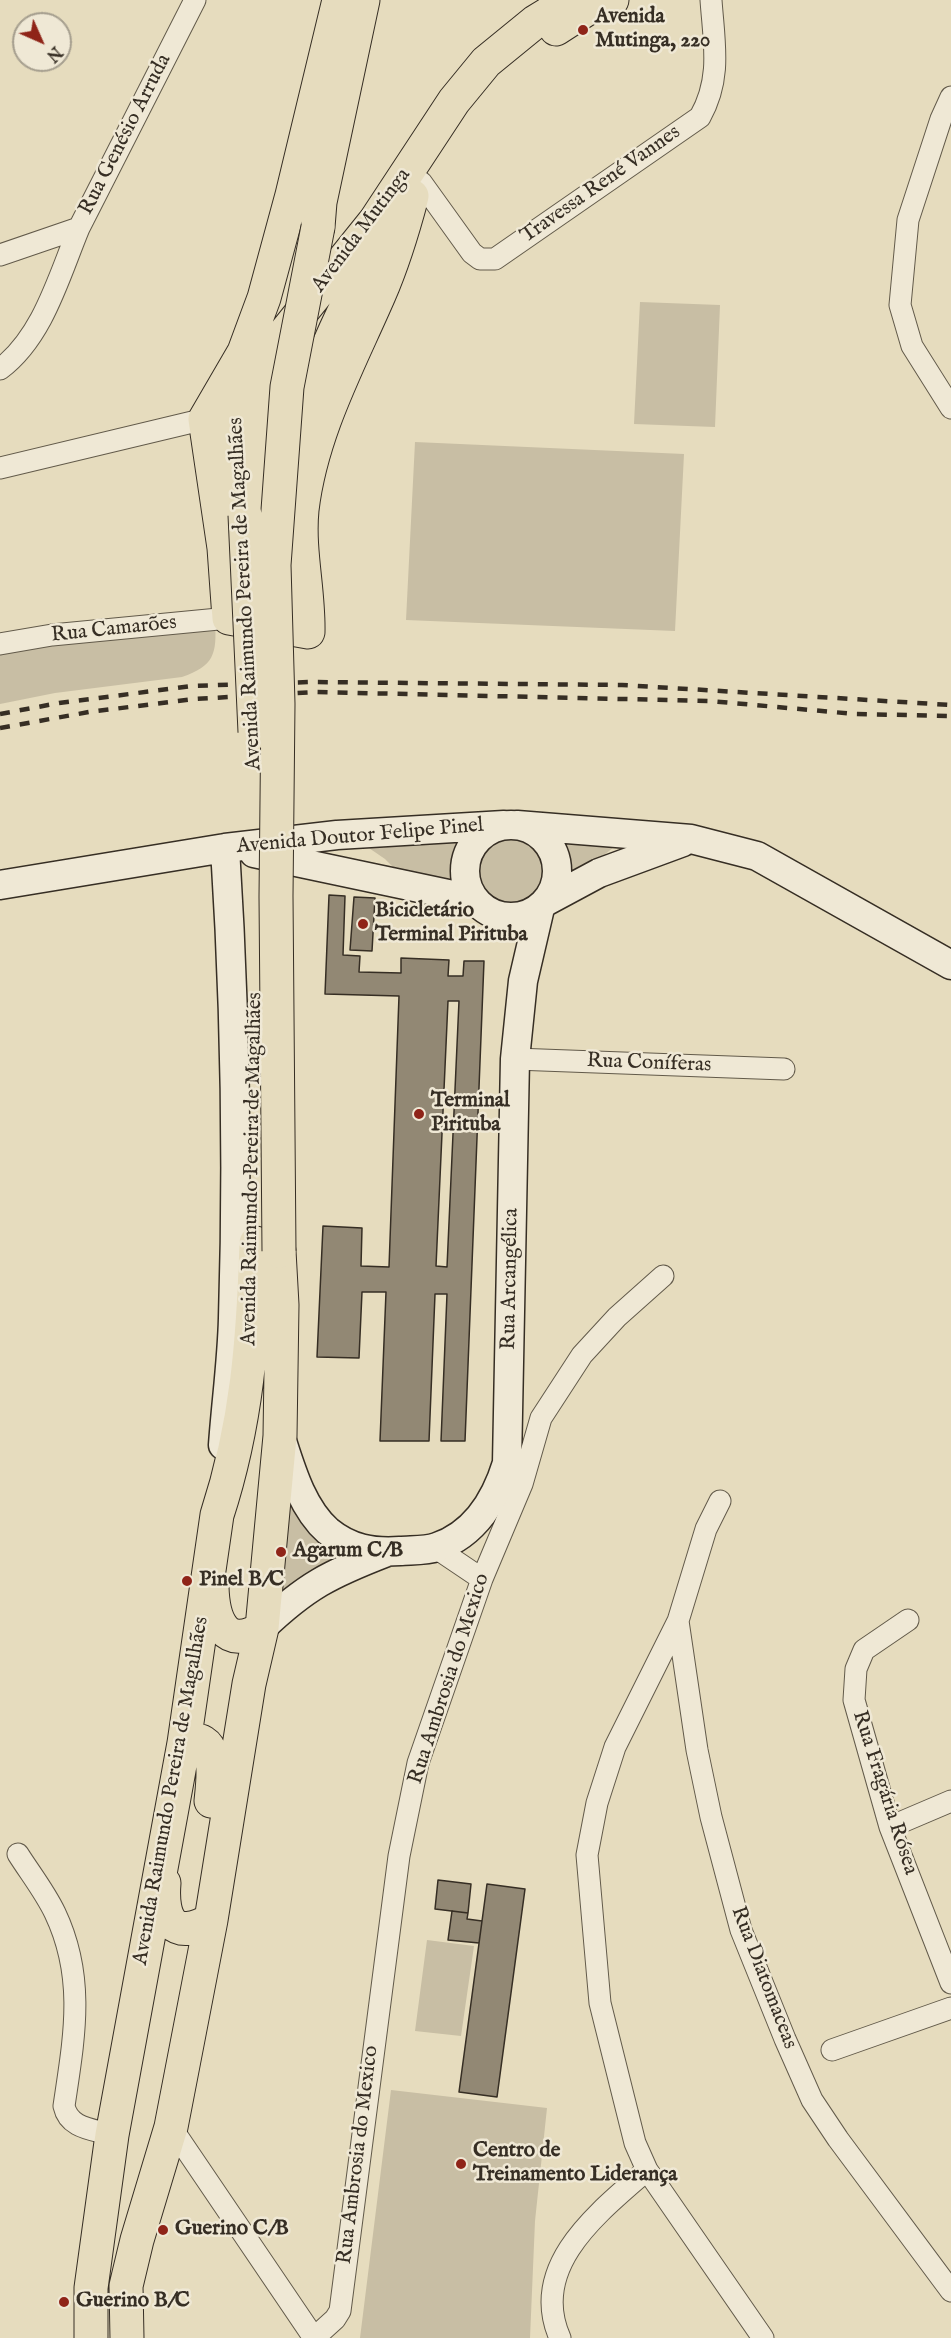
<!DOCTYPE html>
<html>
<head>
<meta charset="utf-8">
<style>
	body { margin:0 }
	#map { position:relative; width:951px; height:2338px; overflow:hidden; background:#e6dcbe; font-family:"IM FELL English",serif }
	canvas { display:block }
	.north { position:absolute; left:12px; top:12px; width:60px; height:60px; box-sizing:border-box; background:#efe8d5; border:2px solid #a59e8e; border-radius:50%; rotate:135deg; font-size:16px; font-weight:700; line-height:24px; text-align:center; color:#362e24 }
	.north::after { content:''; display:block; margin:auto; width:21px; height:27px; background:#8f2418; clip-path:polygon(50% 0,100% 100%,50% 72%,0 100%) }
</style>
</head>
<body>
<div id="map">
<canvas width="951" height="2338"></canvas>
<div class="north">N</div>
</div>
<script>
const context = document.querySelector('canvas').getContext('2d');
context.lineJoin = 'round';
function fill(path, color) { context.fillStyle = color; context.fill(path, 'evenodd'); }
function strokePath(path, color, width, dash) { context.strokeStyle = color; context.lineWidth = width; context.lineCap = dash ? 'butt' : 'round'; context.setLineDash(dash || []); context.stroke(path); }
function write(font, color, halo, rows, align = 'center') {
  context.font = font + ' "IM FELL English",serif'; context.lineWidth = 5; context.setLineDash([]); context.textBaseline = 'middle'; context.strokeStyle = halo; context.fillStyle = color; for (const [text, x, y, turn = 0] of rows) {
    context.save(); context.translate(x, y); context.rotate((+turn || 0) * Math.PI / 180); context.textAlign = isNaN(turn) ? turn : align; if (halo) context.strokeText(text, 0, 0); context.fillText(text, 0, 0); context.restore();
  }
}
const green = new Path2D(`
	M640,302L720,305L715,427L634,424Z
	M415,442L684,454L675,631L406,620Z
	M215,622C217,654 214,666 182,677L55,693L0,704V653Z
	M541,830L614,847L557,893C564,869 564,846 541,830Z
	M478,835C462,852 462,871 459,893L399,873L385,859L366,846Z
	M476 873a36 36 0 1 1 72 0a36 36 0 1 1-72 0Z
	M282,1466L355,1553L278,1603Z
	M427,1940L474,1946L461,2036L415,2031Z
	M391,2090L547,2108L535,2221L530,2338H360Z`);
const building = new Path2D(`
	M329,895L345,896L343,955L360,956L359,972L401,973V958L449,960L448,976H463L464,961H484L465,1441H441L447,1294H435L429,1441H380L386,1292H362L359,1358L317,1357L323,1226L362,1228L361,1266L389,1267L399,996L325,994ZM448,1001H459L447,1267L436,1266Z
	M354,897L375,898L372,951L350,950Z
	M438,1880L471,1884L468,1913L435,1909Z
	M487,1884L525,1889L497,2097L459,2092Z
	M452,1911L468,1913L467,1919L482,1921L479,1943L448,1940Z`);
const street = new Path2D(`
	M951,97L941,119L908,220L900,305L912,346L951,408
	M421,182L472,253L480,259H495L700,117C722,78 714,43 711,0
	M0,255L79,228L195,0
	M0,369C43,337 59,276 79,228
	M0,468L205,419
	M0,644L52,635L229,618
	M515,1059L784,1069
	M720,1501L706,1529L678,1621L615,1747L597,1803L587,1855L600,2003L635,2143L647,2170L763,2338
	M436,1548L482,1579
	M908,1620L864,1650L856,1669L854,1700L890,1827L951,1983
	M678,1621L697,1750L711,1817L741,1930L785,2039L812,2100L838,2139L951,2291
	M890,1827L951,1801
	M18,1854C30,1873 45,1892 55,1913C86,1978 74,2038 64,2106C69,2129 93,2129 112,2135
	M832,2050L951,2008
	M171,2127L314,2338
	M314,2338L335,2319L340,2311L399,1856L418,1763L482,1579L522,1484L541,1418L582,1355L617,1317L663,1276
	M560,2338C528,2266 599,2212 647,2170`);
const secondary = new Path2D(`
	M517,825L691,839L757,856L951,965
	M465 871a46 46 0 1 1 92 0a46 46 0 1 1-92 0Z
	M254,853L462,897L480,905
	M0,885L225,848L337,835L504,825
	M545,902L599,873L683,842
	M281,1438C291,1469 302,1508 328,1531C350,1549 373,1553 400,1551C411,1550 426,1551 437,1547C475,1534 496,1499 507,1463L515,1059L523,981L540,908
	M223,1445C226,1403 232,1360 233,1318C238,1162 235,1004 225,848
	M262,1628C306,1586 330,1574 387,1552`);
const primary = new Path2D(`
	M556,29L587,9L612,0
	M318,227L320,202L363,0
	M244,352L205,419L224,548L229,618L308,632C309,591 298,551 302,510C311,433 349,364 379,295C393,263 403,230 412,196
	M286,457C313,381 340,307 385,239
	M239,476L235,449V419L244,352L264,298L292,195L339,0
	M245,515L269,363L280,339L375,221L454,101L486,62L535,22L571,0
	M212,1587C213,1620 225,1652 262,1628
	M184,1743C221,1728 213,1781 211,1801
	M164,1883C161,1919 173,1942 211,1920
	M91,2338V2288L112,2135L184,1743L217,1515C247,1423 253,1339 256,1243
	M127,2338L126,2286L137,2240L171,2127L211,1920L249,1684L262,1628L280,1436L282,1305L279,1251`);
const rail = new Path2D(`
	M0,714L59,703L192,686L310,682L622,685L951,705
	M0,728L89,712L194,699L317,692L710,701L855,714L951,716`);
const primaryBridge = new Path2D(`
	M245,515L255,732
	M279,1251L276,896L278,704L274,565L287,387L318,227`);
const markers = [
	[583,30,6,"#8f2418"],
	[363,924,6,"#8f2418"],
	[419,1114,6,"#8f2418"],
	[281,1552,6,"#8f2418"],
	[187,1581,6,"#8f2418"],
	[461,2164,6,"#8f2418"],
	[163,2230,6,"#8f2418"],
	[64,2302,6,"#8f2418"]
];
const poiNames = [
	["Avenida",595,18],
	["Mutinga, 220",595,42],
	["Bicicletário",375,912],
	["Terminal Pirituba",375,936],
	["Terminal",431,1102],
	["Pirituba",431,1126],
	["Agarum C/B",293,1552],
	["Pinel B/C",199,1581],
	["Centro de",473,2152],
	["Treinamento Liderança",473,2176],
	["Guerino C/B",175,2230],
	["Guerino B/C",76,2302]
];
const streetNames = [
	["Rua Genésio Arruda",126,135,-63],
	["Travessa René Vannes",601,185,-35],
	["Avenida Mutinga",362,231,-53],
	["Avenida Raimundo Pereira de Magalhães",246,594,-93],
	["Rua Camarões",114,630,-6],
	["Avenida Doutor Felipe Pinel",360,837,-5],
	["Rua Coníferas",649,1064,2],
	["Avenida Raimundo Pereira de Magalhães",253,1169,-89],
	["Rua Arcangélica",511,1279,-89],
	["Rua Ambrosia do Mexico",450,1679,-72],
	["Avenida Raimundo Pereira de Magalhães",172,1791,-80],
	["Rua Fragária Rósea",884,1793,72],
	["Rua Diatomaceas",763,1978,69],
	["Rua Ambrosia do Mexico",359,2155,-83]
];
fill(green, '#c8bea4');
fill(building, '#928874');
strokePath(building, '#362e24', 1.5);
strokePath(street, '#625a4a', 23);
strokePath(secondary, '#362e24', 31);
strokePath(primary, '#362e24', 35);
strokePath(street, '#efe8d5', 21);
strokePath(secondary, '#efe8d5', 28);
strokePath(primary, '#e6dcbe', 33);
strokePath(rail, '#362e24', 4.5, [10, 10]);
strokePath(primaryBridge, '#362e24', 35, []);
strokePath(primaryBridge, '#e6dcbe', 33);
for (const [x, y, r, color] of markers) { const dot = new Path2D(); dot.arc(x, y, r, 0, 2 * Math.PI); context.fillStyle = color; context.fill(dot); strokePath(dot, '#efe8d5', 2); }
write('bold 21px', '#362e24', '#efe8d5', poiNames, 'left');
write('21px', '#362e24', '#efe8d5', streetNames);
</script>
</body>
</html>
